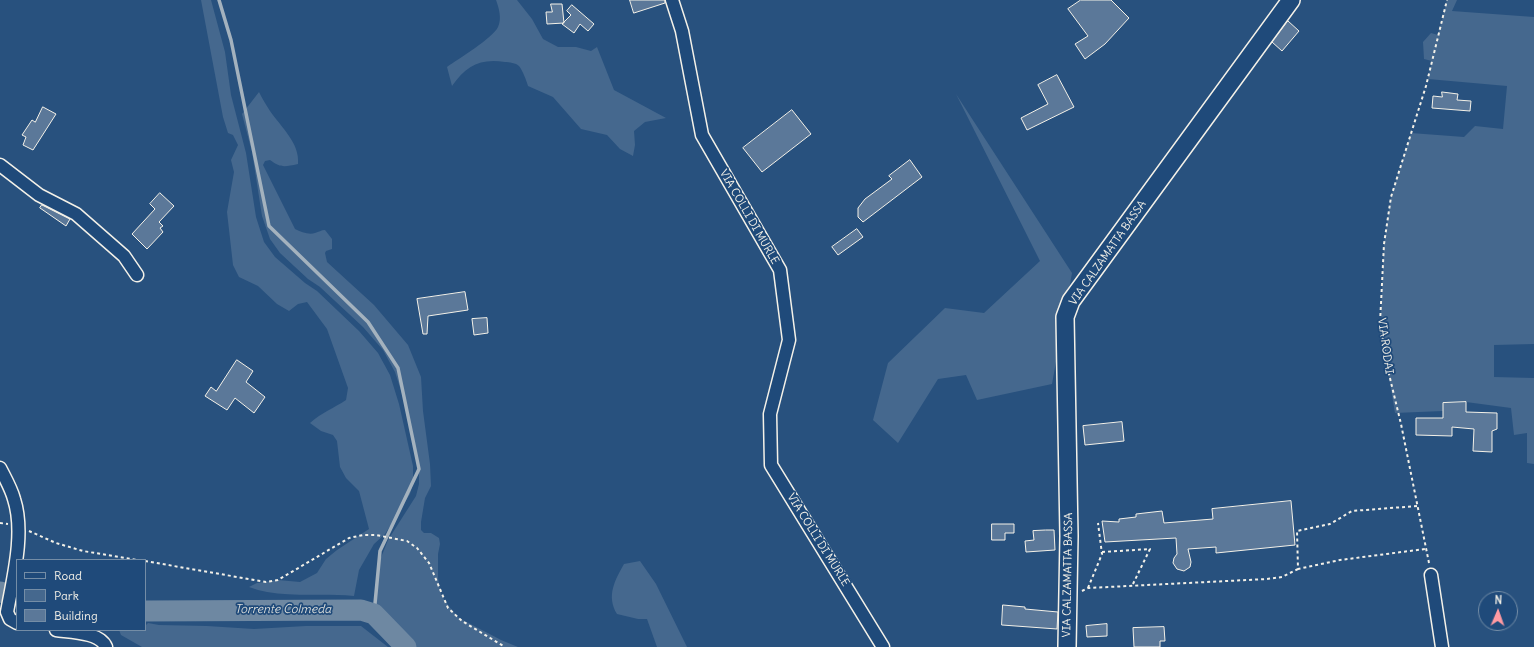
<!DOCTYPE html>
<html>
<head>
<meta charset="utf-8">
<style>
	body { margin:0 }
	#map { position:relative; width:1534px; height:647px; overflow:hidden; background:#28517e; font-family:Delius,sans-serif }
	canvas { display:block }
	.legend { position:absolute; left:16px; top:559px; width:130px; height:72px; box-sizing:border-box; background:#1f4a7a; border:1px solid #748da6; margin:0; padding:5px 7px; list-style:none; font-size:12px; color:#f4f1e8 }
	.legend li { display:flex; align-items:center; gap:8px; height:20px }
	.legend b { width:20px; border:1px solid #748da6 }
	.north { position:absolute; left:1478px; top:591px; width:40px; height:40px; box-sizing:border-box; background:#1f4a7a; border:1px solid #748da6; border-radius:50%; rotate:2deg; font-size:11px; font-weight:700; line-height:16px; text-align:center; color:#f4f1e8 }
	.north::after { content:''; display:block; margin:auto; width:14px; height:18px; background:#ff9aa2; clip-path:polygon(50% 0,100% 100%,50% 72%,0 100%) }
</style>
</head>
<body>
<div id="map">
<canvas width="1534" height="647"></canvas>
<ul class="legend">
<li><b style="height:5px;background:#1f4a7a"></b>Road</li>
<li><b style="height:11px;background:#45688e"></b>Park</li>
<li><b style="height:11px;background:#5b7899"></b>Building</li>
</ul>
<div class="north">N</div>
</div>
<script>
const context = document.querySelector('canvas').getContext('2d');
context.lineJoin = 'round';
function fill(path, color) { context.fillStyle = color; context.fill(path, 'evenodd'); }
function strokePath(path, color, width, dash) { context.strokeStyle = color; context.lineWidth = width; context.lineCap = dash ? 'butt' : 'round'; context.setLineDash(dash || []); context.stroke(path); }
function write(font, color, halo, rows, align = 'center') {
  context.font = font + ' Delius,sans-serif'; context.lineWidth = 3.5; context.setLineDash([]); context.textBaseline = 'middle'; context.strokeStyle = halo; context.fillStyle = color; for (const [text, x, y, turn = 0] of rows) {
    context.save(); context.translate(x, y); context.rotate((+turn || 0) * Math.PI / 180); context.textAlign = isNaN(turn) ? turn : align; if (halo) context.strokeText(text, 0, 0); context.fillText(text, 0, 0); context.restore();
  }
}
const green = new Path2D(`
	M201,0H211L225,52L231,95L246,153L256,217L264,242L275,257L305,283L317,291L359,331L378,353L390,375L399,404L413,466V483L410,494L385,534L374,544L359,570L354,596C325,593 295,597 267,592C261,591 255,589 249,587L257,583L278,580L300,582L317,573L326,559L337,550L369,529L359,491L346,478L340,467L337,441L333,435L321,431L310,423C321,413 334,408 346,400L348,388L327,329L307,302L298,304L289,311L277,304L258,286L239,277L233,265L227,212L234,172L231,160L238,145L233,135L228,133L223,117Z
	M496,0H517L532,19L543,39L558,47H576L591,51L597,47L614,90L666,118L645,122L634,131L635,145L633,156L620,149L607,135L581,129L553,97L528,86C526,80 523,71 519,66C516,63 509,62 505,62C480,58 466,66 452,86L447,67C458,59 493,38 498,27C502,19 499,8 496,0Z
	M1447,0H1457L1452,11L1534,17V344L1494,345V377L1534,378V464L1527,463V433L1514,435L1511,408L1466,402L1443,403V411L1395,413L1384,346L1381,311L1384,244L1391,197L1411,133L1464,137L1475,126L1503,129L1507,86L1428,79L1432,61L1424,59L1423,42L1431,33L1438,35Z
	M259,92C262,98 266,105 270,111C281,127 300,143 298,164C284,167 281,168 270,160L265,161L263,165L295,229C301,232 309,235 315,233C319,232 321,230 325,230L332,239V249L326,251L325,253L327,262L374,305L408,345L421,377L423,411L430,464L431,486L425,498L421,522V530L424,533H431L439,538L440,544L438,554V578L441,595L451,609L459,618L501,640L518,647H400L389,637L374,619L375,592L380,560L388,540L416,496L419,484V465L405,403L395,372L383,350L363,327L320,287L308,279L280,253L270,239L262,216L252,152L242,114Z
	M956,94L1072,273L1052,384L977,400L966,375L938,379L898,443L873,420L888,363L945,308L984,313L1040,261Z
	M640,561L656,584L687,647H657L647,619H638L617,614C606,596 615,580 624,564Z
	M148,623L159,625L207,626L254,629L306,626H361L388,647H142L121,635L119,630H145V626Z`);
const stream = new Path2D(`
	M219,0L231,40L269,226L368,322L398,368L419,469L380,551L374,614`);
const river = new Path2D(`
	M0,592L17,596
	M145,611L361,610L374,614L406,647`);
const building = new Path2D(`
	M630,0H665V3L634,13Z
	M1081,0H1111L1129,18L1105,44L1085,59L1075,44L1088,36L1068,9Z
	M551,4H562L564,23L547,24L546,12H552Z
	M572,5L594,24L588,31L580,24L574,33L562,24L571,15L567,11Z
	M1288,21L1299,31L1282,51L1272,42Z
	M1057,75L1074,107L1027,130L1021,118L1048,104L1038,85Z
	M1442,92L1458,94L1457,100L1471,101L1470,111L1432,108L1433,96L1442,97Z
	M43,107L56,114L33,150L23,145L26,137L22,135L32,120L35,122Z
	M792,110L811,134L762,172L743,148Z
	M910,160L922,177L863,222L858,217V208L865,199L892,179L889,176Z
	M160,193L174,206L159,222L163,226L160,228L163,232L147,249L132,234L155,209L150,204Z
	M42,205L70,219L66,226L40,208Z
	M857,229L863,237L838,255L832,247Z
	M465,292L468,310L428,316L427,334H423L417,299Z
	M487,318L488,333L474,335L472,319Z
	M237,360L253,371L246,382L265,397L254,413L235,398L227,410L205,396L211,387L216,391Z
	M1466,402V412L1497,413V429L1492,431V452L1473,451L1474,429L1452,427V436L1416,435V418H1443V403Z
	M1122,422L1124,441L1085,445L1083,426Z
	M1291,501L1295,545L1216,553V547L1188,549L1191,562L1190,567L1184,571L1177,569L1173,563L1174,558L1177,554L1176,538L1105,542L1102,521L1119,522V519L1136,517V514L1162,511L1164,523L1213,519L1212,509Z
	M992,524H1014V533H1005V540H992Z
	M1046,530H1054L1055,550L1026,552L1025,541L1034,540L1033,531Z
	M1003,605L1025,607V609L1058,612L1057,629L1002,625Z
	M1107,624V636L1087,637L1086,626Z
	M1164,627L1165,641H1160V647H1134L1133,628Z`);
const path = new Path2D(`
	M1417,506L1352,511L1330,524L1297,531L1298,569L1340,560L1425,549
	M0,523L8,524
	M29,531L56,543L83,551L137,560
	M1102,552L1150,549L1132,586
	M145,561L266,582L278,580L349,538L363,535H376L407,541L417,548L429,563L448,608L462,621L505,647
	M1429,563L1401,424L1388,370L1380,323L1384,244L1391,197L1426,86L1447,0
	M1088,588L1102,554L1098,523
	M1082,591L1088,588L1267,579L1282,577L1298,569`);
const street = new Path2D(`
	M672,0L682,31L702,135L780,270L789,340L770,414L771,465L883,647
	M0,165L39,195L76,214L124,256L137,275
	M0,468C5,478 11,488 14,499C25,533 13,578 7,612L10,619L17,623
	M1431,575L1442,647
	M56,630C70,632 100,632 106,647`);
const secondary = new Path2D(`
	M1067,647L1069,536L1065,317L1071,301L1291,0`);
const streetNames = [
	["VIA COLLI DI MURLE",749,217,60],
	["VIA CALZAMATTA BASSA",1108,253,-55],
	["VIA RODAI",1385,346,82],
	["VIA COLLI DI MURLE",818,540,58],
	["VIA CALZAMATTA BASSA",1068,575,-89]
];
const waterNames = [
	["Torrente Colmeda",283,610]
];
fill(green, '#45688e');
strokePath(stream, '#a4b2be', 3.5);
strokePath(river, '#6e88a2', 21);
fill(building, '#5b7899');
strokePath(building, '#f4f1e8', 1);
strokePath(street, '#f4f1e8', 15);
strokePath(secondary, '#f4f1e8', 20);
strokePath(path, '#f4f1e8', 2, [3, 3]);
strokePath(street, '#1f4a7a', 12);
strokePath(secondary, '#1f4a7a', 17);
write('11px', '#f4f1e8', '#1f4a7a', streetNames);
write('italic 12px', '#d9dcda', '#1f4a7a', waterNames);
</script>
</body>
</html>
